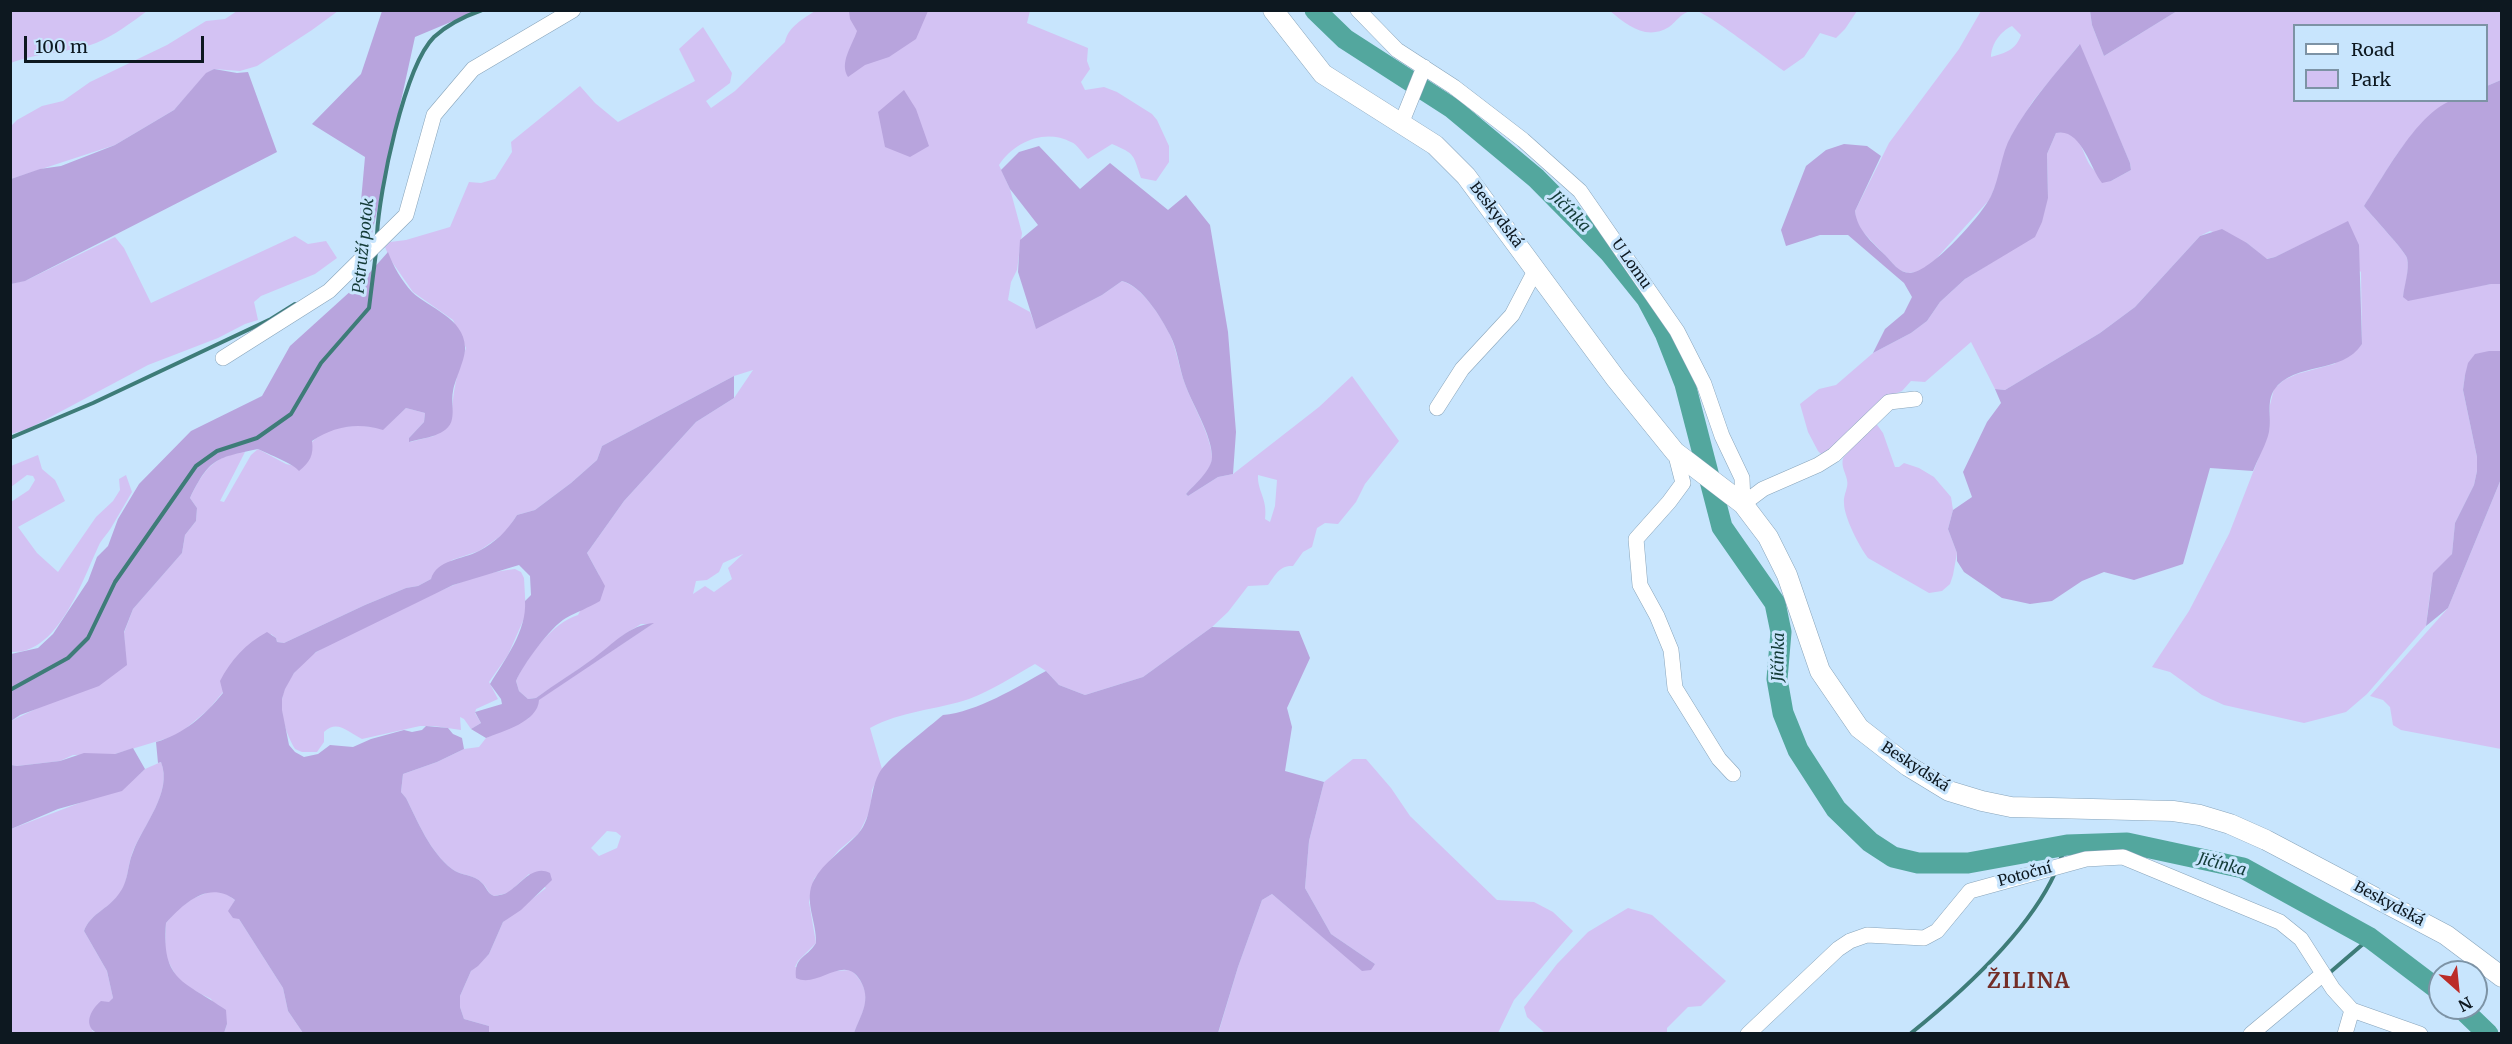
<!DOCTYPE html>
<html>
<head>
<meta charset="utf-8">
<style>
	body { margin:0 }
	#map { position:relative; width:2512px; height:1044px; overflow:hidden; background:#c8e5fd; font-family:Merriweather,serif }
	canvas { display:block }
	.frame { position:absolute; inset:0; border:12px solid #0d1820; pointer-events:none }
	.legend { position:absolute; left:2293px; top:24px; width:195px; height:78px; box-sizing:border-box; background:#c8e5fd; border:2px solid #7d93a5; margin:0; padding:8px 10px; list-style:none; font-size:18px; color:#0d1820 }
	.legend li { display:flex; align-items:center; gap:12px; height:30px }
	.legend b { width:30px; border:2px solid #7d93a5 }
	.north { position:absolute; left:2428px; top:960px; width:60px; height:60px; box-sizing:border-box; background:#c8e5fd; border:2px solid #7d93a5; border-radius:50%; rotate:153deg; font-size:16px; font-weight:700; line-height:24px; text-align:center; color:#0d1820 }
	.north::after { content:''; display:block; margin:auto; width:21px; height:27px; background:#bb2c28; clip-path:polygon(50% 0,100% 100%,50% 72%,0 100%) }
	.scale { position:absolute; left:24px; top:36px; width:180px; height:27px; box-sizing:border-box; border:3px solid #0d1820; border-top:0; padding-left:8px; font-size:18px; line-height:21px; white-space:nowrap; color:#0d1820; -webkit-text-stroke:4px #c8e5fd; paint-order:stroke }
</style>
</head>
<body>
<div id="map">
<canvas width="2512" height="1044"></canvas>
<div class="frame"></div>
<ul class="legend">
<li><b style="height:8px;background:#fff"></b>Road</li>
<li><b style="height:16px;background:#d3c2f3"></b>Park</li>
</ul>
<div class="north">N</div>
<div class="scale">100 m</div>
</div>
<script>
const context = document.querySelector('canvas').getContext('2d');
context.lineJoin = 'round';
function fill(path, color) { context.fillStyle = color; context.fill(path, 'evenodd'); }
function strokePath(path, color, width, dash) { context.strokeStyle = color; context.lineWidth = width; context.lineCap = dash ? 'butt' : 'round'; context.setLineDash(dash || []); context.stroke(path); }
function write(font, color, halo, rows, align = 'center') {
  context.font = font + ' Merriweather,serif'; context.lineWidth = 6; context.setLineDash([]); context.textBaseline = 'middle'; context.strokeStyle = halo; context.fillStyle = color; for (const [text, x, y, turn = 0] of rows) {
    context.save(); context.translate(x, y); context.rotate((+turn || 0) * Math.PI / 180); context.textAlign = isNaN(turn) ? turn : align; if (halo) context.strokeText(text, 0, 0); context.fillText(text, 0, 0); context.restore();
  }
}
const green = new Path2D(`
	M11,10H147V11C132,22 114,36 96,43C70,53 38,52 11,63Z
	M237,11H338L312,30L257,66L240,71L214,69L207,73L174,110L115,145L11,179L10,127L17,120L42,106L63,101L90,82L167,45L206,21L225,19Z
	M815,11H1030L1027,23L1088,48L1087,61L1090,69L1081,82L1085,90L1104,87L1117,92L1152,114L1157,120L1169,146V162L1156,181L1141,178C1133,155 1136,154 1112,144L1088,159C1083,154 1077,144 1071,142C1045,128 1014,142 999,165L1010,189L1022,233L1017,270L1011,282L1008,300L1030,312L1036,328L1102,295L1122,281C1142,287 1161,316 1170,335C1177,350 1179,368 1185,384C1192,404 1211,435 1212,457C1213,470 1194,485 1186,494L1188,496L1218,477L1233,474L1319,407L1352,376L1399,441L1365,484L1356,502L1338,524L1325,523L1317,528L1312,547L1303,552L1293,566C1279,565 1275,576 1268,585L1248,586L1228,612L1212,627L1143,677L1085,695L1059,685L1046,671L1035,664C1014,676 992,690 969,699C936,710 901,711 870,728L882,769L872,790L870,811L859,833L839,850L814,879L809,902L816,943L798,961L795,967L834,971L851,970C875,993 865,1007 854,1033H489V1026L464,1019L460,1007V996L471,971L489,954L503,922L546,888L529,874L508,893L494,896C487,893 488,888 482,883C474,874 461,876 452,869C430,852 418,822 406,798L401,792L403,774L437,762L464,749L479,747L486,738L529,718L538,700L652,624H641L622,636L595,658L536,698L528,699L519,691L516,681C526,658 553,622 578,615L599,575L587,553L624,501L696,422L734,398L753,370L734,376L602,446L597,460L571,483L535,510L517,515L505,533L479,551L452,560L431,579L418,586L406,588L365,605L284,643L277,642L276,638L271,634L209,709L178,735L115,754L73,755L60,761L17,766L11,765V721L126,665L124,633L133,609L182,553L185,535L196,521L197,508L190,498C203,471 214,455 245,452L220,501L224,502L251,455L258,449L286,464L295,466C300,458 305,449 312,442C329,424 361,423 383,429L406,408L425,413L424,422L409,438L410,442L434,436L452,419C452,393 457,372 466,348L453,320L413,292L390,259L385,247L390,242L406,240L450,227L469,182L481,183L495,179L512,152L511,142L580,86L595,103L618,122L695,81L679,49L703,27L732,73L730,83L706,101L711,108L735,91L785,42C788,27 803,19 815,11ZM1258,475L1277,480L1275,506L1270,522L1265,519C1268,499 1257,491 1258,475ZM743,554L728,568L732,579L714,592L705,586L693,594L696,581L707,580L719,572L723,563ZM607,831L616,832L621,836L617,848L599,856L591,848Z
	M1610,11H1691C1681,13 1677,21 1669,27C1646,41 1627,25 1610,11Z
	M1696,11H1857L1845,29L1836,38L1820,33L1804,57L1784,71C1771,62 1705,11 1696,11Z
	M1981,11H2090L2092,25L2104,56L2177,11H2501V80L2487,86L2486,26H2294V100L2454,101C2410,122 2390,168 2364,206C2372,216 2405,251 2407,258C2410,269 2405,286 2403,297L2491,284H2501V351H2489L2465,375L2463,390L2477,457V471L2474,485L2455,523L2452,554L2431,586L2426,626L2367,694L2346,712L2304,723L2224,705L2202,695L2170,672L2152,667L2189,611L2229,534L2269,431L2270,405L2274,389L2284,380L2297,374L2334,364L2362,344L2361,272L2321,235L2275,257L2266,259L2247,243L2210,231L2200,236L2135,307L2100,333L2005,390L1995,389L1971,342L1925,382L1911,381L1902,391L1892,395L1845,443L1822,455L1818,451L1808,432L1800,404L1819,389L1836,385L1873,353L1911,333L1927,321L1940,302L1965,279L2002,256L2048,198L2047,154L2056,133C2083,126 2081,158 2094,170C2099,175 2106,178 2111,181L2131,170L2130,163L2079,45L2033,101L2010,138L1998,179L1990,199L1935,260L1919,272L1908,273L1899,270L1862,231L1856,220L1855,211L1889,143L1959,49ZM2012,26L2021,35C2016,50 2005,53 1991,57C1991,44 2001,31 2012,26Z
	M295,236L308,244L326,241L337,258L315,274L261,296L254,302L258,320L245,324L218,338L148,365L28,429L11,434V284L27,280L115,237L124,248L151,303Z
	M1875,422L1883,433L1895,467H1899L1904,463L1919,468L1934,477L1951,497L1953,510L1948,529L1957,553L1953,575L1950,584L1942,591L1929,593L1868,558C1859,546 1844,517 1844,503C1843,495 1849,487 1847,480C1845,471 1841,467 1843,458Z
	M38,455L42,469L55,480L65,501L18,527L37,553L58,572L96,517L113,501L120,490L119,479L126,475L132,492C125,504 118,516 111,528C108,533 103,538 100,543C83,578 59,655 11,652V502L29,490L35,480L33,476L27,475L11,487V466Z
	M2501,479V749L2401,730L2393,725L2390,707L2383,700L2370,696L2448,608Z
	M515,569L521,572L524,578L526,614L508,655L489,682L498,699L476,709L475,713L481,723L471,729L464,719L460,717L461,730L434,726H420L362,739C348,732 337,719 324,732V742L317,752H302L295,749C285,732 277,707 285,688C291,674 305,659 318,651C337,639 359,630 379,620C422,600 466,574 515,569Z
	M1353,759H1366L1391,788L1410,816L1497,900L1534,902L1553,912L1573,931L1514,1000L1498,1033L1218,1034L1238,967L1262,900L1272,894L1362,970L1375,964L1331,934L1305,888L1309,841L1324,782Z
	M161,762C173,791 144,825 133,851C127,866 129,882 119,895C108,909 90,914 84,931L107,971L113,998L92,1031L99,1033L11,1034V829L82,802L135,778L145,769Z
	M211,891L225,893L235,900L229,911L239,919L283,988L288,1011L303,1033H224L227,1024L211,999L189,988L177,978L166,957L165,947L166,923L177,910L192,899Z
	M1628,908L1652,915L1726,981L1701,1006L1688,1007L1667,1028V1033H1545L1527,1017L1524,1007L1557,964L1588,932Z`);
const forest = new Path2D(`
	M382,11H477L415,37L371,238L360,212L365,157L312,124L361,74Z
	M849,11L928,10V11L916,39L889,57L865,65L848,77C839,63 852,46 857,31L850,19Z
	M2090,11V10L2177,11L2104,56L2092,25Z
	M2080,44L2130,163L2131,170L2111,181L2102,183C2090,167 2080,127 2056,133L2047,154L2048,198L2042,222L2035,237L1965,279L1940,302L1927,321L1911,333L1873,353L1885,329L1904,313L1912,297L1904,283L1848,235H1820L1786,246L1781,230L1806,166L1826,150L1844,144L1867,146L1881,156L1855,211C1857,230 1872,242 1885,255C1892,262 1899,273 1910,273C1930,273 1983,214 1991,196C2000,177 2001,154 2011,136C2030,102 2055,74 2080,44Z
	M214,69L237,73L248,72L277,152L25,281L11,284V179L40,169L61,166L115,145L174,110L206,73Z
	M2501,80V284H2491L2408,301L2403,297C2404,286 2410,269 2407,258C2405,251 2372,216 2364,206C2383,178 2419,109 2454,100C2463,98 2476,100 2486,100L2487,86Z
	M904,90L916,109L929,146L910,157L885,147L878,112Z
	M1039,146L1080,189L1110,163L1168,210L1186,195L1210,225L1228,332L1236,432L1233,474L1218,477L1188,496L1186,494C1194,485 1212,470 1212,457C1212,435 1192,404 1185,384C1179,368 1178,350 1170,335C1161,317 1142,286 1122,281L1102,295L1036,329L1018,272L1020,240L1038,225L1010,189L1001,170L1019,152Z
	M2348,221L2359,245L2362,344C2342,375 2294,361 2274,390C2266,403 2272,418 2269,432C2266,445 2258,458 2253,471L2210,468L2183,564L2134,580L2104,572L2082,581L2052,601L2030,604L2002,598L1964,572L1957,561V553L1948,529L1953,510L1972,497L1963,472L1987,422L2001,403L1995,389L2005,390L2100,333L2135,307L2200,236L2222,229L2247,243L2267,259L2275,257Z
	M388,252C393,266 402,281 412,292C429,308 464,318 465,347C466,358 455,379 453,391C451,401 454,410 452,419C449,436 423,438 409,442V438L424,422L425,413L406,408L383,430C358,422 334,426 312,441C314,455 310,462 299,471C294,464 268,454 258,449C217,458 210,457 190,498L197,508L196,521L185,535L182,553L133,609L124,632L127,665L99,686L20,715L11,721V654L38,648L53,634L88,581L97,557L108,546L118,519L139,484L191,431L262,396L290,346L364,279Z
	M2489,351H2501V479L2448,608L2426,626L2433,573L2452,554L2455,523L2474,485L2477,471V457L2463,390L2465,375L2468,363L2475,354Z
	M734,376V398L696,422L624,501L587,553L605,586L600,601C588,608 577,612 566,618C550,627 523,665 516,681L519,691L528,699L536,698C555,684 575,672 594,658C613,644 629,625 654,623L539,700C538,722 503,731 486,738L471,729L481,723L475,712L502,704L501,699L490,684C505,659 527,631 525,601L531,595L530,576L519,565L453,585L316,652L294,673L285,689L282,699V710L289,745L295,752L304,757L318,754L330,745L353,747L371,739L404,730L412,732L422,730L426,726L448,728L453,734L462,738L464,749L437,762L403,774L401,792L406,798C418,822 430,852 452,869C461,876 474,874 482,883C487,888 487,893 494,896C499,895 504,895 508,892C521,884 533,864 550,873L552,880L521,910L503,922L489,954L478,966L471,971L460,996V1007L464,1019L489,1026V1033H303L288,1011L283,988L239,919L233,918L228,911L235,900C209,880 184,903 166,923C161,982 185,981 226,1010L227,1024L224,1033L99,1034C82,1027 90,1010 101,1001L109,1002L113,998L107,971L84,931C90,914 108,909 118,895C129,882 127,866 133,852C143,825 173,792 161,762L158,763L156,742C184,734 204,716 223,693L220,681C231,660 245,644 267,632L276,638L277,642L284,643L365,605L406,588L418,586L431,579C437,559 462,560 479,551C496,542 507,531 517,515L535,510L571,483L597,460L602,446Z
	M1212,627L1299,631L1310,658L1287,708L1292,727L1285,771L1324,782L1309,841L1305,888L1331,934L1375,964L1371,970L1362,971L1272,894L1262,900L1238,967L1218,1033H854C861,1014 872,1000 860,980C844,953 818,989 796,978C794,956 806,959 816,943C817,922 803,900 814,880C823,863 845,848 858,834C874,816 868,790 881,770C891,756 928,728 943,715C977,712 1017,687 1046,671L1059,685L1085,695L1143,677Z
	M133,748L145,769L122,791L58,809L11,829V765L17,766L60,761L84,753L115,754Z`);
const stream = new Path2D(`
	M377,235C379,192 404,67 434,37C447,25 465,16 482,10
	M10,438L93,403L271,319L295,304
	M10,690L68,658L88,638L115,582L196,466L217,451L257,438L291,414L321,363L369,308L376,252
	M2060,860L2067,845
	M2327,975L2370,938
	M1910,1034C1961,993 2028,932 2055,873`);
const river = new Path2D(`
	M1315,10L1345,39L1452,108L1536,178L1610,253L1647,299L1665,333L1685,384L1722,527L1775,603L1781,632L1777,679L1783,713L1798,750L1836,809L1870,842L1893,857L1918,863H1968L2067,845L2127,843L2243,868L2370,938L2440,991
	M2461,1008L2488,1034`);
const street = new Path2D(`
	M1358,10L1397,50L1454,87L1523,140L1580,191L1677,331L1704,384L1722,436L1742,478L1743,504
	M1401,124L1424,67
	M223,358L329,291L406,215L434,115L473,69L573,10
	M1437,408L1462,369L1512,315L1536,269
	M1675,452L1683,483L1669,502L1636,539L1640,585L1657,616L1671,650L1675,688L1719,759L1733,774
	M1743,504L1763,489L1818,465L1834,455L1889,402L1915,399
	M1748,1034L1838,949L1850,941L1867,935L1924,938L1937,931L1970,891L2086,859L2123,857L2280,922L2301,939L2333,989L2352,1010L2420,1034
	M2251,1034L2323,974
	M2345,1034L2352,1010`);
const secondary = new Path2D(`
	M1273,10L1323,74L1435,145L1466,176L1616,379L1675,452L1743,504L1768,537L1787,575L1820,671L1859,728L1908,766L1949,791L1982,801L2011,807L2173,811L2200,815L2230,824L2266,840L2446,935L2502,977`);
const streetNames = [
	["Beskydská",1496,215,53],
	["U Lomu",1631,264,55],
	["Beskydská",1915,767,33],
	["Potoční",2025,875,-15],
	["Beskydská",2389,904,28]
];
const waterNames = [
	["Jičínka",1570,212,46],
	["Pstruží potok",364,246,-84],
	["Jičínka",1779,657,-89],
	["Jičínka",2222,865,15]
];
const districtNames = [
	["ŽILINA",2029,982]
];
fill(green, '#d3c2f3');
fill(forest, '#b8a4dd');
strokePath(stream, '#3e7c78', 4);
strokePath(river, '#53a79e', 21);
strokePath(street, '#88a4ba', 16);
strokePath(secondary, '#88a4ba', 21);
strokePath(street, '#fff', 15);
strokePath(secondary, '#fff', 20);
write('15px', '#0d1820', '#c8e5fd', streetNames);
write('italic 16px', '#133b37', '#c8e5fd', waterNames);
context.letterSpacing = '1.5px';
write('bold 21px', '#732d27', '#c8e5fd', districtNames);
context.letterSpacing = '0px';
</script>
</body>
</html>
